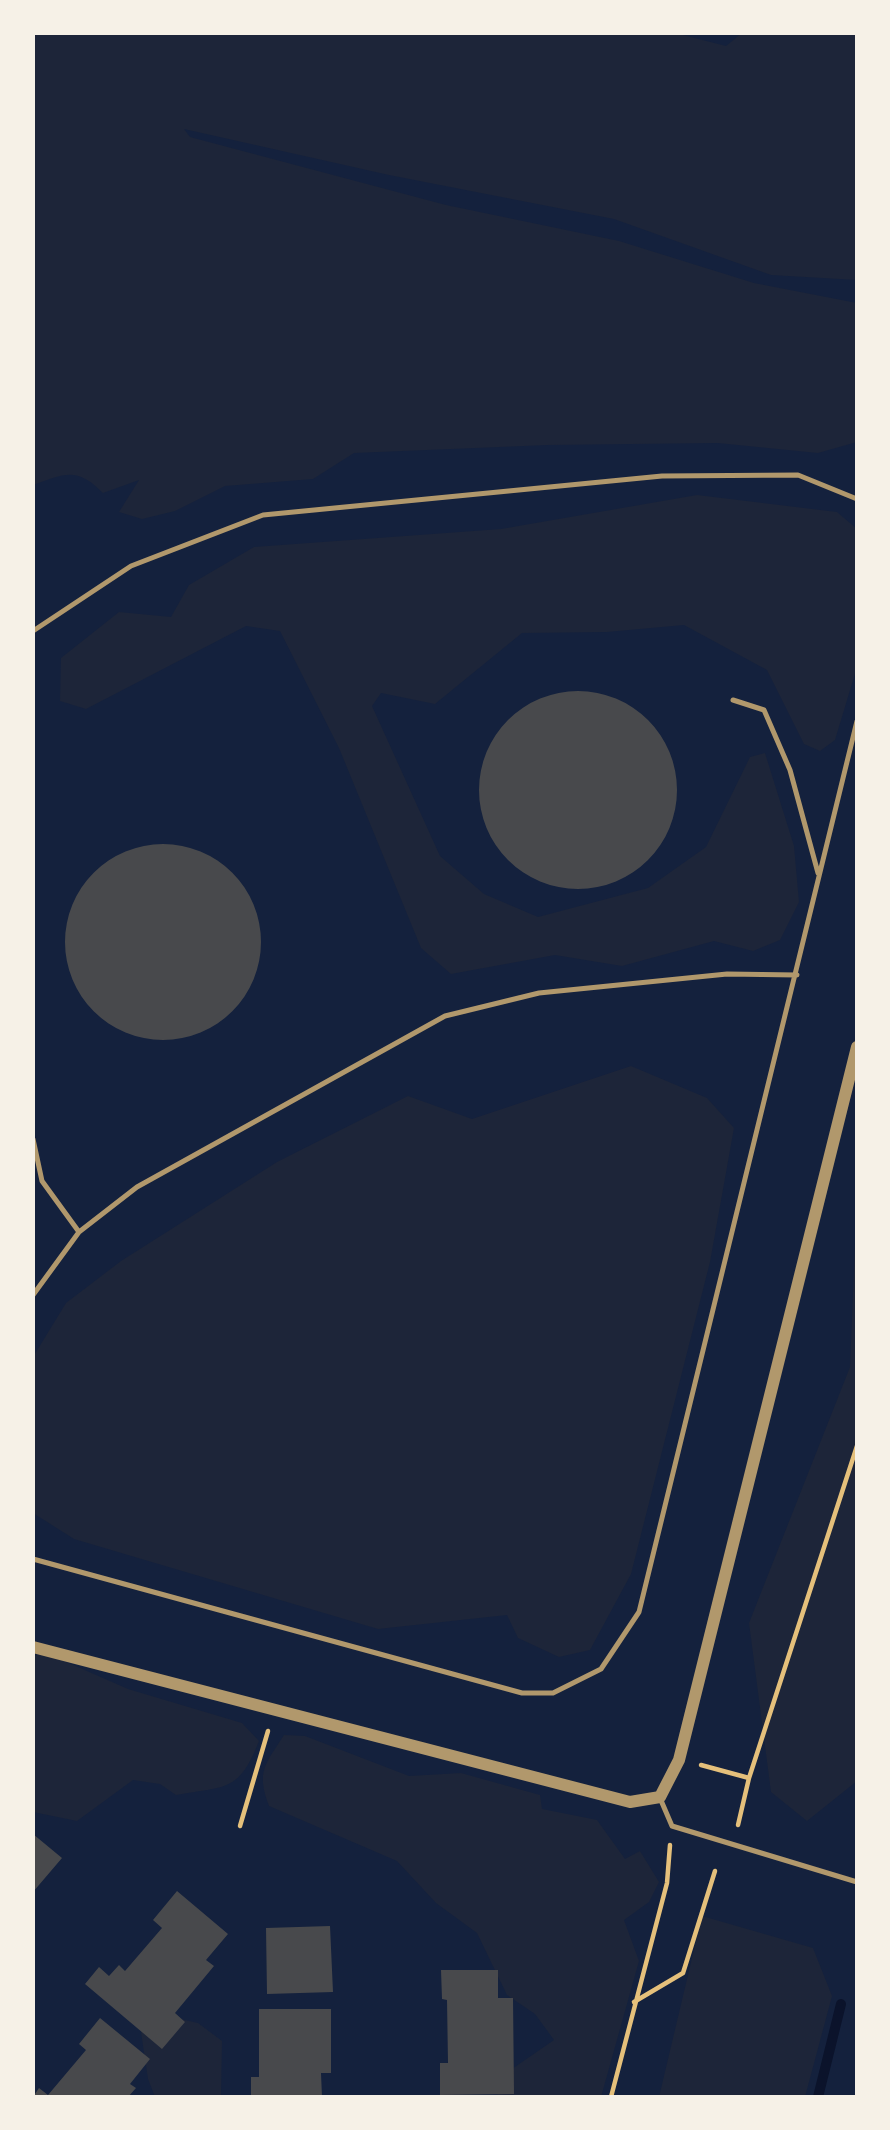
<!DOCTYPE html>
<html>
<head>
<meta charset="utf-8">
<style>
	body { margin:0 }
	#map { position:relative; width:890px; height:2130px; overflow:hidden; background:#14213d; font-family:"Nunito Sans",sans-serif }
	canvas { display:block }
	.frame { position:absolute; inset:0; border:35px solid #f6f1e7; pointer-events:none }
</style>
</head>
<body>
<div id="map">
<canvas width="890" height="2130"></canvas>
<div class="frame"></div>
</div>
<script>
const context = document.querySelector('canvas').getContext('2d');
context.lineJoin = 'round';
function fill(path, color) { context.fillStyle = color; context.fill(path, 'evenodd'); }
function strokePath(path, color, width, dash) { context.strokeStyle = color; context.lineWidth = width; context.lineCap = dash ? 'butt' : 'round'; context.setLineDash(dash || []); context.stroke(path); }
const green = new Path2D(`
	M33,33H675L726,46L742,33H857V280L771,275L614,219L389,175L184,129L190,137L446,205L619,241L754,283L857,303V442L818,453L718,443L548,445L354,453L313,479L225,486L175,511L142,519L119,512L139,480L103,493C77,467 66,473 33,485Z
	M697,495L837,512L857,529V667L835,740L820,751L804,744L767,670L684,625L607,632L522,633L435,704L381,693L372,706L440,856L484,894L538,917L648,888L706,847L750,757L765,753L794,846L799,902L780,940L753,951L714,941L622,966L555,955L451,974L421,948L339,748L280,631L246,626L86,709L60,701L61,658L119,612L171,617L189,585L254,547L501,529Z
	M631,1066L707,1098L734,1128L710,1262L631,1574L590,1650L559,1657L518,1638L507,1615L378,1629L74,1539L33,1513V1357L66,1303L121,1261L277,1162L408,1096L472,1119Z
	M857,1193V1781L807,1821L771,1792L749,1623L850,1367Z
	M46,1653L128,1689L242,1723L259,1741C239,1792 227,1786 176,1795L160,1784L133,1780L77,1821L33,1812V1656Z
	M284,1735L305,1736L409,1776L461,1773L540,1795L542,1809L597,1820L625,1859L640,1851L659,1882L649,1902L624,1920L639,1961L601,2097H496L512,2069L554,2040L535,2014L507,1995L477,1933L436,1903L397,1861L269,1806C256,1771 265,1765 284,1735Z
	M702,1916L813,1948L832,1996L805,2097H659Z
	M167,2016L198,2023L222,2041L221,2097H155L148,2079L141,2032Z`);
const stream = new Path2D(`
	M818,2097L841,2004`);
const building = new Path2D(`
	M479 790a99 99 0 1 1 198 0a99 99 0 1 1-198 0Z
	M65 942a98 98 0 1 1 196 0a98 98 0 1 1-196 0Z
	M33,1834L62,1858L33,1892Z
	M177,1891L228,1934L206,1960L214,1966L175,2013L185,2022L162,2049L85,1984L99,1967L109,1976L119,1965L125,1971L162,1928L153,1920Z
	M330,1926L333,1992L267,1994L266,1928Z
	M441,1970H498V1998H513L514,2094L440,2095V2063H448L447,2000L442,1999Z
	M259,2009H331V2073H321L322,2097H251V2077H259Z
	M100,2018L150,2059L130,2084L136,2088L128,2097H33L39,2088L48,2095L86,2050L79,2044Z`);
const path = new Path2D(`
	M701,1765L749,1778
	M738,1825L749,1778L857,1446
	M240,1826L268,1731
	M634,2002L683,1973L715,1871
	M611,2097L667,1883L670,1845`);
const service = new Path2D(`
	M33,631L131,566L263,515L662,476L798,475L857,499
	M733,700L764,710L790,770L818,873
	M33,1139L42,1181L79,1232
	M33,1295L79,1232L137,1187L445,1016L539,993L727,974L797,975
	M33,1559L522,1693H553L601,1669L639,1612L857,721
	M660,1798L672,1826L857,1882`);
const tertiary = new Path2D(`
	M33,1647L630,1802L660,1797L679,1760L857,1047`);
fill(green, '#1d2539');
strokePath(stream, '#0b132b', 10);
fill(building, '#48494c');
strokePath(path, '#e5c07b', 4.5);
strokePath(service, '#b1986c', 5);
strokePath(tertiary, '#b1986c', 12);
</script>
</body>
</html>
